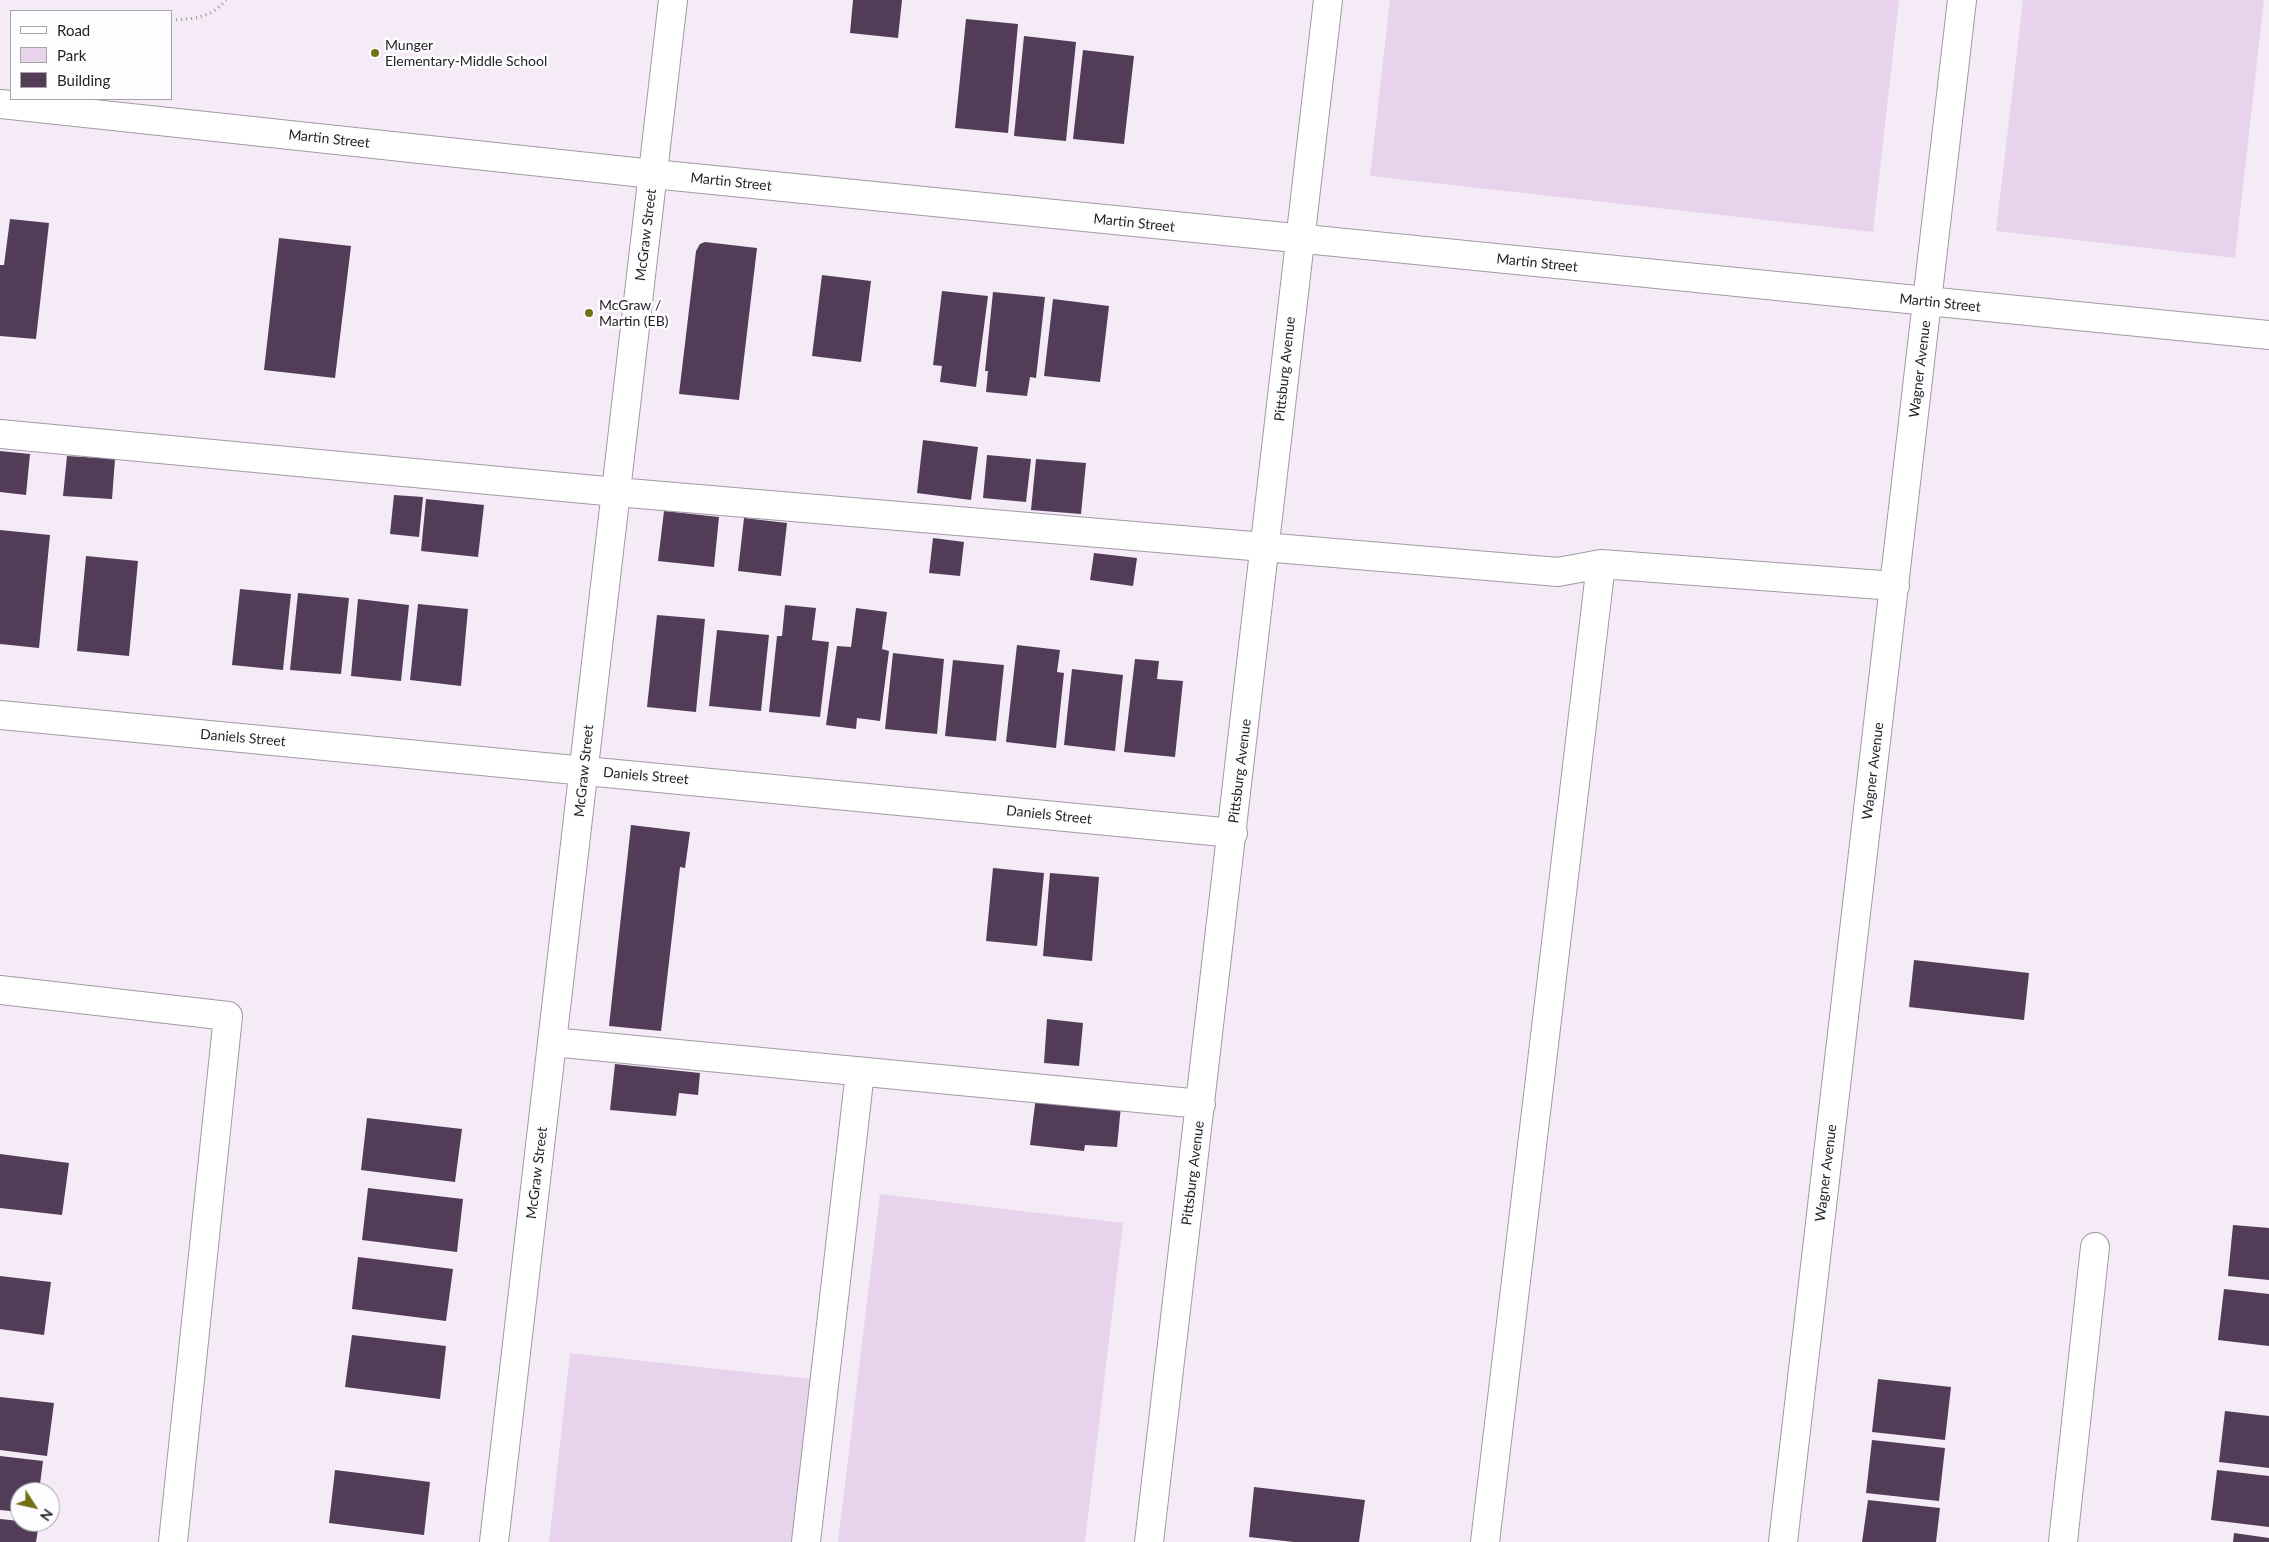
<!DOCTYPE html>
<html>
<head>
<meta charset="utf-8">
<style>
	body { margin:0 }
	#map { position:relative; width:2269px; height:1542px; overflow:hidden; background:#f5ebf7; font-family:Lato,sans-serif }
	canvas { display:block }
	.legend { position:absolute; left:10px; top:10px; width:162px; height:90px; box-sizing:border-box; background:#fdfcfe; border:1px solid #a5a4a6; margin:0; padding:6px 9px; list-style:none; font-size:15px; color:#221f23 }
	.legend li { display:flex; align-items:center; gap:10px; height:25px }
	.legend b { width:25px; border:1px solid #a5a4a6 }
	.north { position:absolute; left:10px; top:1482px; width:50px; height:50px; box-sizing:border-box; background:#fdfcfe; border:1px solid #a5a4a6; border-radius:50%; rotate:125deg; font-size:14px; font-weight:700; line-height:20px; text-align:center; color:#221f23 }
	.north::after { content:''; display:block; margin:auto; width:18px; height:22px; background:#717012; clip-path:polygon(50% 0,100% 100%,50% 72%,0 100%) }
</style>
</head>
<body>
<div id="map">
<canvas width="2269" height="1542"></canvas>
<ul class="legend">
<li><b style="height:6px;background:#fff"></b>Road</li>
<li><b style="height:14px;background:#e7d4ec"></b>Park</li>
<li><b style="height:14px;background:#523c58"></b>Building</li>
</ul>
<div class="north">N</div>
</div>
<script>
const context = document.querySelector('canvas').getContext('2d');
context.lineJoin = 'round';
function fill(path, color) { context.fillStyle = color; context.fill(path, 'evenodd'); }
function strokePath(path, color, width, dash) { context.strokeStyle = color; context.lineWidth = width; context.lineCap = dash ? 'butt' : 'round'; context.setLineDash(dash || []); context.stroke(path); }
function write(font, color, halo, rows, align = 'center') {
  context.font = font + ' Lato,sans-serif'; context.lineWidth = 5; context.setLineDash([]); context.textBaseline = 'middle'; context.strokeStyle = halo; context.fillStyle = color; for (const [text, x, y, turn = 0] of rows) {
    context.save(); context.translate(x, y); context.rotate((+turn || 0) * Math.PI / 180); context.textAlign = isNaN(turn) ? turn : align; if (halo) context.strokeText(text, 0, 0); context.fillText(text, 0, 0); context.restore();
  }
}
const green = new Path2D(`
	M1390,0H1899L1873,232L1370,176Z
	M2023,0H2264L2235,258L1996,231Z
	M880,1194L1123,1223L1085,1542H838Z
	M570,1353L812,1379L793,1542H549Z`);
const building = new Path2D(`
	M853,0H902L898,38L850,33Z
	M966,19L1018,24L1008,133L955,128Z
	M1024,36L1076,42L1066,141L1014,136Z
	M1083,50L1134,56L1124,144L1073,139Z
	M10,219L49,223L36,339L0,336V265H4Z
	M279,238L351,246L335,378L264,370Z
	M705,242L757,248L739,400L679,394L696,251L700,244Z
	M822,275L871,281L861,362L812,356Z
	M942,291L988,296L976,387L940,382L942,366L933,365Z
	M993,292L1045,297L1036,378L1030,377L1027,396L986,392L988,371H985Z
	M1053,299L1109,306L1100,382L1044,376Z
	M923,440L978,447L971,500L917,493Z
	M0,451L30,454L26,495L0,492Z
	M987,455L1031,459L1026,502L983,498Z
	M67,456L115,459L112,499L63,496Z
	M1036,459L1086,463L1081,514L1031,510Z
	M394,495L423,497L419,537L390,534Z
	M426,499L484,505L478,557L421,551Z
	M664,511L719,517L714,567L658,561Z
	M744,518L787,523L781,576L738,571Z
	M0,530L50,535L39,648L0,644Z
	M933,538L964,542L960,576L929,573Z
	M1094,553L1137,558L1133,586L1090,580Z
	M86,556L138,561L129,656L77,651Z
	M240,589L291,594L283,670L232,665Z
	M298,593L349,598L341,674L290,670Z
	M358,599L409,605L401,681L351,676Z
	M418,604L468,609L461,686L410,680Z
	M785,605L816,608L812,640L829,642L820,717L769,712L777,636H782Z
	M856,608L887,612L882,649L889,651L880,721L857,718L856,729L826,725L837,646L851,647Z
	M657,615L705,619L696,712L647,707Z
	M717,630L769,635L761,711L709,706Z
	M1017,645L1060,650L1057,672L1064,673L1056,748L1006,742Z
	M893,653L944,659L937,734L885,729Z
	M1135,659L1159,661L1157,679L1183,681L1175,757L1124,752Z
	M953,660L1004,665L996,741L945,736Z
	M1072,669L1123,675L1115,751L1064,745Z
	M631,825L690,832L685,868L680,867L661,1031L609,1026Z
	M993,868L1044,873L1037,946L986,941Z
	M1050,873L1099,877L1092,961L1043,956Z
	M1914,960L2029,973L2024,1020L1909,1007Z
	M1047,1019L1083,1023L1079,1066L1044,1063Z
	M615,1064L700,1073L698,1095L679,1093L676,1116L610,1110Z
	M1036,1096L1121,1106L1117,1147L1085,1145L1084,1151L1030,1145Z
	M367,1118L462,1129L455,1182L361,1170Z
	M0,1154L69,1163L62,1215L0,1208Z
	M368,1188L463,1199L457,1252L362,1240Z
	M2233,1225L2269,1228V1280L2228,1276Z
	M358,1257L453,1269L446,1321L352,1309Z
	M0,1276L51,1282L44,1335L0,1329Z
	M2224,1289L2269,1294V1346L2218,1340Z
	M352,1335L446,1346L440,1399L345,1387Z
	M1878,1379L1951,1387L1945,1440L1872,1432Z
	M0,1397L54,1403L47,1456L0,1450Z
	M2225,1411L2269,1416V1468L2219,1462Z
	M1872,1440L1945,1448L1939,1501L1866,1493Z
	M0,1456L43,1461L39,1492H20V1512L0,1510Z
	M335,1470L430,1482L424,1535L329,1523Z
	M2217,1470L2269,1476V1527L2211,1520Z
	M1254,1487L1365,1500L1359,1542H1294L1249,1537Z
	M1868,1500L1940,1508L1936,1542H1862Z
	M0,1519L39,1523L36,1542H0Z
	M2234,1533L2269,1538V1542H2233Z`);
const path = new Path2D(`
	M171,20C194,19 211,18 226,0`);
const minor = new Path2D(`
	M0,104L653,174L2269,335
	M0,434L616,492L1558,572L1601,564L1895,586
	M0,715L1233,833
	M0,990L228,1016L173,1542
	M552,1042L1201,1104
	M494,1542L673,0
	M806,1542L860,1072
	M1149,1542L1328,0
	M1485,1542L1601,564
	M1783,1542L1962,0
	M2063,1542L2095,1247`);
const markers = [
	[375,53,5,"#717012"],
	[589,313,5,"#717012"]
];
const poiNames = [
	["Munger",385,45],
	["Elementary-Middle School",385,61],
	["McGraw /",599,305],
	["Martin (EB)",599,321]
];
const streetNames = [
	["Martin Street",329,139,6],
	["Martin Street",731,182,6],
	["Martin Street",1134,223,6],
	["McGraw Street",646,235,-83],
	["Martin Street",1537,263,6],
	["Martin Street",1940,303,6],
	["Pittsburg Avenue",1285,369,-84],
	["Wagner Avenue",1920,369,-83],
	["Daniels Street",243,738,5],
	["McGraw Street",584,771,-84],
	["Pittsburg Avenue",1240,771,-83],
	["Wagner Avenue",1873,771,-83],
	["Daniels Street",646,776,5],
	["Daniels Street",1049,815,6],
	["McGraw Street",537,1173,-83],
	["Pittsburg Avenue",1193,1173,-83],
	["Wagner Avenue",1826,1173,-83]
];
fill(green, '#e7d4ec');
fill(building, '#523c58');
strokePath(minor, '#a299a4', 30);
strokePath(path, '#968f97', 3, [1, 4]);
strokePath(minor, '#fff', 28);
for (const [x, y, r, color] of markers) { const dot = new Path2D(); dot.arc(x, y, r, 0, 2 * Math.PI); context.fillStyle = color; context.fill(dot); strokePath(dot, '#fdfcfe', 2); }
write('14px', '#221f23', '#fdfcfe', poiNames, 'left');
write('14px', '#221f23', '#fdfcfe', streetNames);
</script>
</body>
</html>
